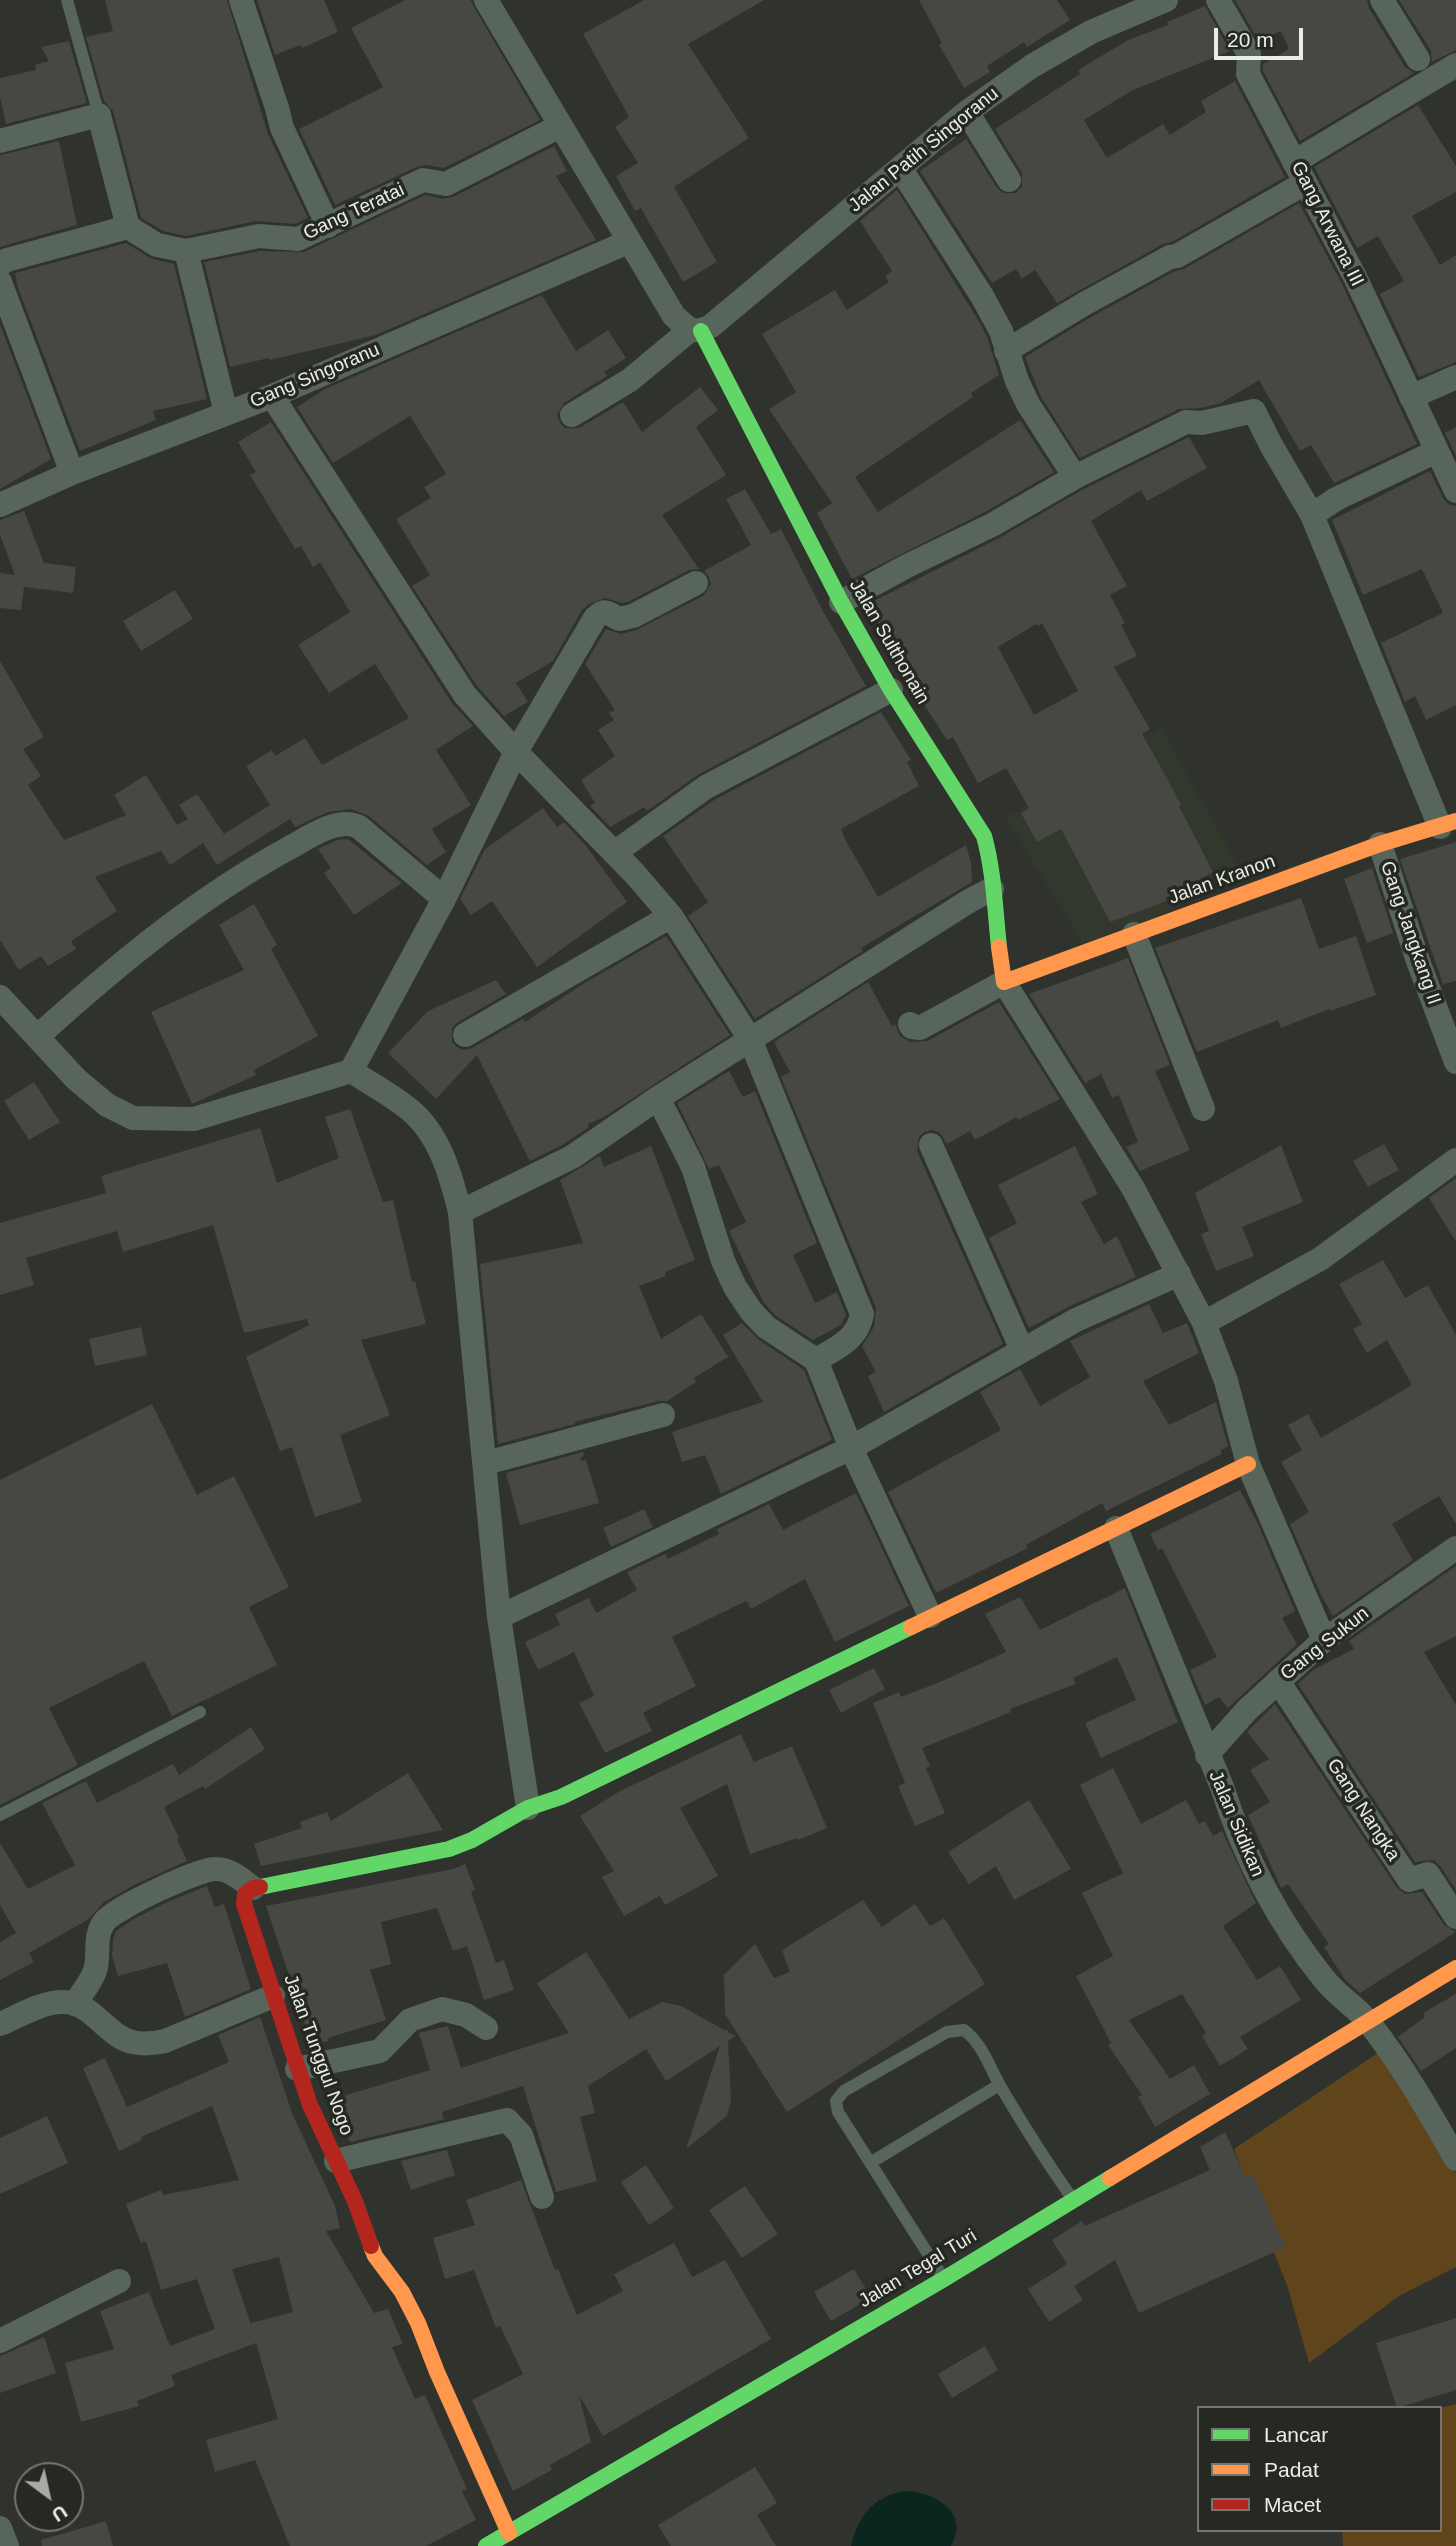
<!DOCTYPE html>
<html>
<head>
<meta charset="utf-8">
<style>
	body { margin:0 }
	#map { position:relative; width:1456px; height:2546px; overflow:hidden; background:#30322d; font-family:Helvetica,sans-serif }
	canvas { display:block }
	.legend { position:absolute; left:1197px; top:2406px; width:245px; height:126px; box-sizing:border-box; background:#262922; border:2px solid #747771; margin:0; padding:9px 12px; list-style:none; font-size:21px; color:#eaece7 }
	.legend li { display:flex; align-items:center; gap:14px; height:35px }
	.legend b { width:35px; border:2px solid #747771 }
	.north { position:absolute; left:14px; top:2462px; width:70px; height:70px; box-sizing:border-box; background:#262922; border:2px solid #747771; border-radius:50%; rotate:147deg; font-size:19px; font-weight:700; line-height:28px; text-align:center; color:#eaece7 }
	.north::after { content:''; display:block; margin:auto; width:24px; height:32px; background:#a9aba6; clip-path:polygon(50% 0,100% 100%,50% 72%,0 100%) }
	.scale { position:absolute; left:1214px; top:28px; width:89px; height:32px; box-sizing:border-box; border:4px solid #eaece7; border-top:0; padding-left:9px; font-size:21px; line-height:24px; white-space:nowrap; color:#eaece7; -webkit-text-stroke:5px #262922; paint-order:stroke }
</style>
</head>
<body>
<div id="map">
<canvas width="1456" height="2546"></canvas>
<ul class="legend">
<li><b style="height:9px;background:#63d668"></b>Lancar</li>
<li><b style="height:9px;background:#ff974d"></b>Padat</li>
<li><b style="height:9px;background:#b3261e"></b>Macet</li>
</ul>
<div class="north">U</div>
<div class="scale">20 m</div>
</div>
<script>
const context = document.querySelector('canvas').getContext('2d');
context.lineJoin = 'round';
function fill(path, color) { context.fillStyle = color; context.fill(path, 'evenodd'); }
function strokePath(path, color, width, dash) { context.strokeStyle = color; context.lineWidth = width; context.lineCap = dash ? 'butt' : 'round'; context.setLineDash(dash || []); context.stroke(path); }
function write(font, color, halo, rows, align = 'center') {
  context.font = font + ' Helvetica,sans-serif'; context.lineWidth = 7; context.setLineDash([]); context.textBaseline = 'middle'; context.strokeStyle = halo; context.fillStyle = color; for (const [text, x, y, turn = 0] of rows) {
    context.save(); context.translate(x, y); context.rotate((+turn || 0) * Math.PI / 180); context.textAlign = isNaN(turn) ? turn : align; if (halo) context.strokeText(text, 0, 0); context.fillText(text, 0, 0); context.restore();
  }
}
const built = new Path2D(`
	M1161,727L1241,871L1090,955L1006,818Z`);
const green = new Path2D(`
	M1384,2049L1439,2135L1456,2174V2267L1399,2296L1309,2363L1288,2288L1234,2149Z
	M1456,2404V2546H1343L1342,2530H1440V2408Z`);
const water = new Path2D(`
	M904,2491C935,2492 970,2512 951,2546H851C858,2516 873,2497 904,2491Z`);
const building = new Path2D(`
	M105,0H227L268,134L308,218L295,224L256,221L186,236L163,231L141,218L113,111L104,101L86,37L113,31Z
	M257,0H324L338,32L302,48L300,45L275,55Z
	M405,0H470L540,120L444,168L426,165L417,167L335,205L299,129L383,87L351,28Z
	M644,0H764L688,44L749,138L674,187L717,262L683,282L641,208L635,211L616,176L638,163L615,127L629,117L583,34Z
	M919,0H1057L1070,20L1027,47L1024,42L987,66L990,72L964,88L939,45L942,43Z
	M1235,0H1367L1369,8L1405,67L1414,73L1300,141L1263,71V64L1289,49L1281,31L1258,40Z
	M1399,0H1456V50L1432,62L1431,51Z
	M1205,6L1230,51L1133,90L1084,120L1107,158L1163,124L1170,135L1206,112L1201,101L1235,81L1285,177L1172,242L1163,244L1057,303L1035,270L1022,279L1016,269L992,283L920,171L966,139L997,188L1003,193H1016L1022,186V173L995,129L1080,74L1078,70L1128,40L1168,25L1167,22Z
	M69,41L87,103L6,124L0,98V78L36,70L35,65L49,61L41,47Z
	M1418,105L1456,166V192L1412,216L1440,265L1456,255V362L1419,377L1380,294L1404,281L1378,236L1357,248L1314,167Z
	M59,141L77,225L0,247V155Z
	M554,146L567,171L556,176L596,240L376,335L270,360L269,358L230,367L204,262L260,251L304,252L425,195L443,199L453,197Z
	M897,190L980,323L987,337L999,375L971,393L973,397L855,477L878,512L1020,420L1054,472L985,512L852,579L817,513L832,503L769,409L796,392L762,334L835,290L847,310L889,282L885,276L892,271L860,221Z
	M1299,203L1342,284L1417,444L1334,483L1311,445L1300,451L1259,380L1221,403L1201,408L1179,409L1080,458L1041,397L1025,357L1091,317L1175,271L1184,269Z
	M126,243L150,258L174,264L207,399L153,411L156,420L80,451L18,288L15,273Z
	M542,295L576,351L608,330L626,358L604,372L607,376L564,403L557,415L560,423L565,428H579L623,402L642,432L700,387L718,410L696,427L726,475L662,515L699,569L689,570L628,602L622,603L605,598L589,604L582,610L553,661L516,683L528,702L504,716L477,686L412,586L430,575L396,519L431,498L424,487L446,474L410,416L333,463L297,407L325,389Z
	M0,324L51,459L0,489Z
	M271,422L452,703L473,726L436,750L471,805L432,829L446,852L427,865L369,816L351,809L328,812L295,827L290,819L217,865L203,843L170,865L161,851L95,877L117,911L71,941L76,949L48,966L41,956L19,970L0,940V661L44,737L23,749L41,776L28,785L64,840L126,815L114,795L146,775L177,825L188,819L179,805L197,794L224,834L270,805L246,766L272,750L275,756L305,738L322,765L409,718L375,664L329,693L298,645L350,612L320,562L313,567L301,546L295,549L250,475L256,472L238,442Z
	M1456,427V456L1445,433Z
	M1189,437L1207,468L1147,501L1141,490L1091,521L1127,586L1110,595L1125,623L1121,625L1137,656L1114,667L1150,729L1142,734L1163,771L1181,805L1179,806L1213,872L1165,898L1167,901L1110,922L1061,829L1037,842L1021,813L1029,808L1006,768L978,783L953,737L947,740L908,680L866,605L999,538L1082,490ZM1042,623L1078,691L1034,715L998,647L1036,624L1038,626Z
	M1430,471L1443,498L1448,504L1456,506V705L1426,720L1415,696L1405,702L1381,643L1443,613L1422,569L1363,595L1332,520Z
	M745,489L771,534L781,529L823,611L866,686L699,774L647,811L644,807L610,827L590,806L595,803L581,780L615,756L598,730L614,720L609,713L615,710L585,664L606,629L621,634L636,630L703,596L711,584L709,577L704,571L751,545L726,499Z
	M24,511L44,563L76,567L73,593L24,587L21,610L0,608V573L15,575L0,535V520Z
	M175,590L193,619L141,651L123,621Z
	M881,712L911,760L907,762L919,786L841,829L845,839L878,897L966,845L971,863L972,882L861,948L863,951L755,1019L688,916L708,902L663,836L714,800Z
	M543,808L557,827L564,822L587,847L627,902L537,967L492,901L471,915L460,899L485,849Z
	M348,839L402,883L354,915L324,873L331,868L318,849L337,840Z
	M1456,842V981L1443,984L1400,859Z
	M1372,868L1393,933L1367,943L1344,879Z
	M1301,898L1319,949L1356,936L1376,995L1330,1011L1329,1009L1281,1028L1278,1020L1197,1052L1155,948Z
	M254,904L277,945L271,949L318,1036L254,1070L256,1075L192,1104L151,1012L244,970L219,925Z
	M666,936L730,1035L604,1117L588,1124L589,1127L564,1144L530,1161L477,1055L436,1099L388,1053L428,1011L496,980L506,994L458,1022L452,1028V1042L457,1047L464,1050L472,1048L523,1019L525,1022L583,984Z
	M1128,958L1170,1065L1155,1071L1190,1150L1140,1171L1126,1147L1138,1142L1119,1095L1112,1098L1101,1074L1085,1083L1029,994Z
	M868,982L892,1026L895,1024L900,1036L910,1042L927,1041L999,1002L1060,1099L1018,1120L1017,1117L975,1140L970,1131L947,1144L940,1133L933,1130L924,1132L919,1137L917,1151L1003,1344L884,1412L868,1376L876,1372L862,1346L874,1327L876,1308L781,1077L790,1072L774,1042Z
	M729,1071L743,1097L755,1091L817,1243L793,1255L815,1303L837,1292L846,1315L841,1325L813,1340L776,1316L764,1303L729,1231L746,1222L719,1165L709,1169L677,1103Z
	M34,1082L60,1122L29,1140L4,1101Z
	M350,1109L383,1202L393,1200L412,1282L415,1281L426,1324L361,1340L390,1415L340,1435L362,1502L315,1517L292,1447L280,1451L246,1357L309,1325L307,1319L244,1333L213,1225L123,1252L117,1231L26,1258L34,1285L0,1295V1223L106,1193L101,1176L260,1128L277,1183L339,1158L325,1117Z
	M1384,1144L1399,1170L1368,1187L1353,1161Z
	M1281,1145L1303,1202L1242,1227L1254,1256L1216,1271L1201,1234L1209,1231L1195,1193Z
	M651,1146L695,1260L665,1272L666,1276L639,1286L661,1339L701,1314L728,1357L694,1378L696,1382L667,1401H659L574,1422L575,1424L498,1444L480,1264L583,1243L560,1180L600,1156L604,1167Z
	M1075,1146L1098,1194L1081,1202L1104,1244L1117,1236L1136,1277L1070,1306L1029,1328L989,1238L1017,1223L998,1185Z
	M1456,1178V1242L1429,1198Z
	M1383,1260L1405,1298L1428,1285L1456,1335V1524L1439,1496L1392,1524L1413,1560L1333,1616L1322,1597L1290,1524L1309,1512L1281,1462L1302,1450L1288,1425L1308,1414L1321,1438L1412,1385L1387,1340L1367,1353L1353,1329L1362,1324L1339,1284Z
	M1149,1304L1163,1333L1187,1323L1199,1353L1143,1381L1169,1425L1216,1402L1228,1446L1220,1451L1222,1454L1106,1511L1102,1503L1026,1545L1028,1548L936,1593L888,1492L1001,1430L980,1392L1020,1369L1040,1406L1090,1377L1070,1341Z
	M742,1323L758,1339L804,1370L832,1440L721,1494L705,1455L682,1462L672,1432L763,1402L723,1335Z
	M141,1327L147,1355L95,1366L89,1339Z
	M152,1404L197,1495L234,1476L289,1587L249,1607L277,1665L172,1716L144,1661L49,1708L78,1765L0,1805V1480Z
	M583,1452L584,1455L580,1458L582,1461L586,1460L599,1503L520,1525L506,1473Z
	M1240,1490L1257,1522L1295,1611L1282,1618L1297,1644L1228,1708L1219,1697L1205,1705L1190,1670L1217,1657L1162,1548L1158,1550L1150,1534Z
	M856,1493L909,1606L835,1642L805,1579L751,1609L746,1601L672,1637L696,1686L643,1713L652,1731L605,1753L579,1703L594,1696L574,1652L538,1670L525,1642L560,1625L555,1614L589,1598L596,1613L637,1590L627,1572L665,1554L668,1559L719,1534L717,1529L769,1504L783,1530Z
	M644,1509L653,1527L611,1547L603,1528Z
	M1456,1566V1636L1424,1652L1456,1705V1890L1440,1866L1434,1860L1415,1862L1298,1684L1313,1670L1354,1649L1349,1641Z
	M1125,1588L1178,1722L1101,1758L1085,1723L1136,1700L1117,1657L1073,1678L1076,1684L1010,1709L1011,1712L922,1748L930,1766L926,1768L945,1813L915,1826L898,1786L905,1783L873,1703L899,1692L901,1697L940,1682L1006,1652L985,1614L1020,1597L1040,1630Z
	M874,1668L885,1689L841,1713L829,1690Z
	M1275,1704L1397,1888L1405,1894L1422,1892L1444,1925L1456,1932L1360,1993L1345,1980L1324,1947L1329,1944L1288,1884L1281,1888L1248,1815L1270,1802L1250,1770L1269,1759L1247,1732Z
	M251,1727L265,1749L205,1789L203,1786L164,1807L179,1838L177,1839L187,1861L134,1885L104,1902L89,1919L29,1953L34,1962L0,1980V1942L16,1933L0,1905V1843L28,1889L75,1865L42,1803L86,1781L97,1803L173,1764L179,1775Z
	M741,1734L754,1762L792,1746L827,1828L798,1840L797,1838L750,1854L727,1784L680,1808L718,1876L665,1905L660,1896L624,1916L602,1877L614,1871L580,1816L620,1791Z
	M1113,1768L1141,1824L1186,1800L1199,1824L1205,1821L1213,1836L1222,1831L1256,1903L1223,1926L1257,1980L1280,1966L1301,2000L1240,2037L1248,2049L1220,2066L1202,2036L1206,2033L1182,1994L1129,2020L1170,2079L1194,2065L1210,2094L1155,2127L1138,2097L1142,2095L1108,2045L1111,2043L1076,1976L1113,1956L1082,1893L1123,1873L1080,1785Z
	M408,1773L443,1830L261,1866L254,1844L302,1828L300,1822L327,1812L331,1821Z
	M1029,1800L1071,1869L1014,1900L996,1866L969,1884L948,1852Z
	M465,1864L475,1890L471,1892L496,1963L504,1960L514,1990L484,2000L467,1946L453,1951L437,1908L381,1922L391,1964L370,1970L386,2020L328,2038L329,2041L312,2045L266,1906L453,1869Z
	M207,1886L215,1907L224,1904L251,1989L185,2017L167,1963L118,1976L112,1956L113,1940L116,1931L132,1920L165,1903Z
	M863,1900L882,1927L915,1904L930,1926L944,1918L985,1984L787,2112L725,2014L724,1975L755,1944L774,1978L790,1972L782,1950Z
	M586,1952L629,2019L662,2002L681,2006L726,2031L728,2029V2032L736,2036L728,2041L731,2100L727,2116L686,2149L720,2046L666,2081L646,2049L588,2086L595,2113L580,2117L597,2181L556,2192L523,2086L442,2112L444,2119L438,2121L350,2142L330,2100L430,2070L419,2033L448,2026L461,2068L569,2033L537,1983Z
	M1456,1994V2048L1421,2071L1398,2037L1425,2017L1423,2013Z
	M260,2017L292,2113L335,2206L340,2228L326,2231L374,2313L388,2309L403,2344L392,2347L415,2399L425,2395L467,2489L462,2491L476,2520L426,2546H290L255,2460L215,2472L206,2440L278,2419L256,2343L171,2375L175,2386L137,2401L139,2406L81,2422L65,2363L114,2349L100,2311L149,2292L170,2346L215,2329L197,2279L161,2290L146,2241L141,2243L126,2204L161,2190L163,2195L239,2180L212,2106L141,2137L142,2140L119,2151L83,2068L105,2058L127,2107L229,2062L218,2035ZM279,2257L293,2312L251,2323L252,2327L232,2269Z
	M47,2116L68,2163L0,2194V2138Z
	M1225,2132L1245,2176L1252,2173L1286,2247L1139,2313L1115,2260L1074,2286L1083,2300L1049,2322L1028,2289L1067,2264L1052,2240L1082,2221L1085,2226L1210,2170L1200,2147Z
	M447,2150L455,2175L411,2190L401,2161Z
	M646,2165L674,2208L649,2225L621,2182Z
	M521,2180L555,2270L558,2269L577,2315L623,2291L614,2274L674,2243L692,2277L725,2260L771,2339L603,2436L579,2395L591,2442L550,2465L552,2470L513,2491L472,2400L523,2374L500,2326L496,2328L474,2270L445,2279L433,2238L475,2225L466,2200Z
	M745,2186L778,2234L742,2258L709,2210Z
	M854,2269L871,2298L831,2321L814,2292Z
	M1456,2318V2390L1397,2408L1376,2343Z
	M44,2337L56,2373L0,2393V2356Z
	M985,2346L998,2370L952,2398L938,2374Z
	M755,2467L777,2503L757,2515L776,2546H671L658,2525Z
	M106,2521L113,2546H42L41,2540Z`);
const lane = new Path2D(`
	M67,0L99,115
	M0,1815L200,1712
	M870,2163L999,2085
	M942,2276L838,2112L836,2101L844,2091L947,2032L964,2030C983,2044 990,2069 1002,2089C1024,2126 1047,2163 1072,2198`);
const street = new Path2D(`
	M241,0L277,108L282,128L328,226
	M486,0L674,316C689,329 692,335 711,326L967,112L1032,66L1091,32L1166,0
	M1218,0L1249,54L1248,74L1355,277L1456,491
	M1382,0L1418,59
	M967,112L1009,180
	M0,141L99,115L128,227L7,260L0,264
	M1294,162L1456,65
	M900,168L982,296L1001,331L1017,381L1028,404L1075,477
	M128,227L157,245L186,251L259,236L298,239L423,180L446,184L560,126
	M186,251L226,413
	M0,282L72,473
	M1006,351L1084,304L1170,257L1177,256L1305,183
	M272,396L465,695L516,752L635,874L671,916L750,1039L862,1314C858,1339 837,1348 816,1360
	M1411,397L1456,377
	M572,415L630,380L690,330
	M1437,451L1336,499L1312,515L1440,827
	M0,505L72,473L272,396L628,242
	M841,602L907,566L992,525L1075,477L1186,422L1202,423L1254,411L1271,445L1312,515
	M1380,844L1418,961L1456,1062
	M614,853L706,787L891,690
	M1134,934L1203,1109
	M0,997L76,1079L107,1105L133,1118L194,1119L351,1071C371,1084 392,1095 410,1110C440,1135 451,1176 460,1212L499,1617L528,1808
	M910,1024L912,1027L920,1028L1004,982L1133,1188L1204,1323L1226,1381L1248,1464L1324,1640
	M465,1035L671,916
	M38,1036C117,965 197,898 291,847C309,837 339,816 359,827L444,899
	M351,1071L444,899L516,752L595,618C605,608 608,613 619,619L633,616L696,583
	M658,1098L969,901L992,889
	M931,1145L1022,1350
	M460,1212L572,1157L658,1098L693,1167L723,1261L735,1287L751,1311L766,1327L816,1360L851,1448L930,1616
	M1204,1323L1320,1259L1456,1160
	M486,1463L663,1415
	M1116,1528L1222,1787C1244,1856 1278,1922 1324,1979C1337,1996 1357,2007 1370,2024C1403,2066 1429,2112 1456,2159
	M499,1617L851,1448L1076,1320L1179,1274
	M1278,1681L1409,1880L1428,1874L1456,1917
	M1207,1755L1247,1710L1324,1640L1456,1548
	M74,2004C82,1993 93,1980 96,1967C99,1952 94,1934 105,1921C115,1908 200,1868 216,1869C230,1869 242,1880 253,1888
	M0,2024C19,2016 42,2002 62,2002C92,2001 106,2036 132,2042C143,2045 155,2043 165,2041L273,1996
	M297,2069L380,2051L410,2020L442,2009L466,2015L486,2028
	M336,2161L507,2120L521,2135L542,2197
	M0,2341L119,2281
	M0,2528L7,2546`);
const fast = new Path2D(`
	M701,331L841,602L891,690L984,836C994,872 995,910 999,947
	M260,1887L449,1849L472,1840L528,1808L561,1797L911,1627
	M486,2546L944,2279L1110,2178`);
const slow = new Path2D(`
	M999,947L1004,982L1380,844L1456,821
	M911,1627L1248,1464
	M1110,2178L1456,1968
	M371,2246L375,2256L402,2292L418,2323L437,2372L509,2533`);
const jam = new Path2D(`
	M260,1887L253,1888L245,1894L244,1904L310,2105L355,2201L371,2246`);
const streetNames = [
	["Jalan Patih Singoranu",924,150,-39],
	["Gang Teratai",354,212,-25],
	["Gang Arwana III",1327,224,63],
	["Gang Singoranu",315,376,-23],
	["Jalan Sulthonain",889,642,60],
	["Jalan Kranon",1222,880,-20],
	["Gang Jangkang II",1410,933,71],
	["Gang Sukun",1325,1644,-38],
	["Gang Nangka",1363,1810,57],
	["Jalan Sidikan",1236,1824,67],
	["Jalan Tunggul Nogo",318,2055,70],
	["Jalan Tegal Turi",918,2269,-31]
];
fill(built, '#33382c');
fill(green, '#60451c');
fill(water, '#0a261e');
fill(building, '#474743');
strokePath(lane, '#58655a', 12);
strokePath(street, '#58655a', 24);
strokePath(fast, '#63d668', 16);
strokePath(slow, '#ff974d', 16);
strokePath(jam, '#b3261e', 16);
write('19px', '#eaece7', '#262922', streetNames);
</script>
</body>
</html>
